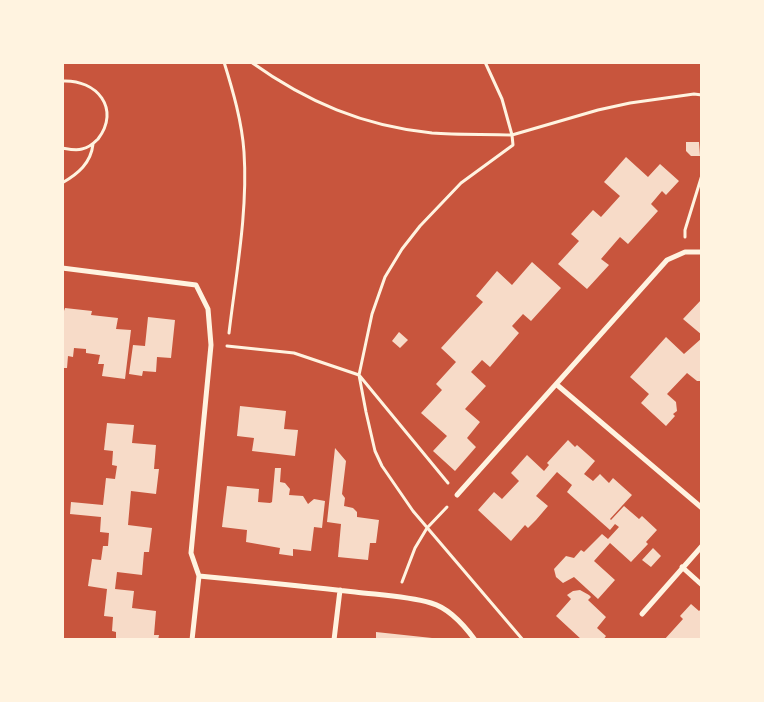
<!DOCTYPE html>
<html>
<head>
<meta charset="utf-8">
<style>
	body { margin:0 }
	#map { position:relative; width:764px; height:702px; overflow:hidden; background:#c8553d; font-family:Inter,sans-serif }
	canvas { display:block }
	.frame { position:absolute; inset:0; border:64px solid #fff3e0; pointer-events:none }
</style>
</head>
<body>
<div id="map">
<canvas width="764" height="702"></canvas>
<div class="frame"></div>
</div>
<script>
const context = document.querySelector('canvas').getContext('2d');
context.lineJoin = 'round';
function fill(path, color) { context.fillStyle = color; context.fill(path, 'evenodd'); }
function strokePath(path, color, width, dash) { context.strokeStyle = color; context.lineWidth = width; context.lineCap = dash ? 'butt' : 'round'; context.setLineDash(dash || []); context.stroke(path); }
const building = new Path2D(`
	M686,142H699L700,156H691L686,151Z
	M626,157L648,177L660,164L679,181L666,195L662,191L651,204L658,211L628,244L620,237L601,259L609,265L587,289L558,264L579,241L571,234L593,210L601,217L620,196L604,182Z
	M532,262L561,288L531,321L523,314L512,326L519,333L490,367L482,360L471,372L486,386L465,409L480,422L467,438L476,447L455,471L433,451L447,436L421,413L442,390L436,384L456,362L441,348L483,302L476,296L497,271L512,285Z
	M702,299V335L683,319Z
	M65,308L92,311L91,315L118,318L116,329L131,330L125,379L102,376L104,364H98L100,355L86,353V349L74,348L73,357L68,356L67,368H62V317Z
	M148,317L175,320L171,358L157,357L156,372L143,371L142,376L129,374L133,345L145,346Z
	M399,332L408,340L400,348L392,341Z
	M666,337L684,354L702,338V381H697L687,373L667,394L676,402L677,411L673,414L675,416L666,426L641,403L649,394L630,377Z
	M240,406L286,411L284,429L298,430L295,456L252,451L254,438L237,436Z
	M107,423L134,425L132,443L156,445L154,469H159L156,494L131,491L128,525L152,528L149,552H144L142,575L117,572L115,589L134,591L132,608L156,611L154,635H159L158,640H116V632L112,631L113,617L104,616L107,589L88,586L92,559L101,560L103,546H108L109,533L100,532L101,517L70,514L71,502L103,505L106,478L115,479L117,466L112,465L113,451L104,450Z
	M568,440L575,447L577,445L595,461L584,474L593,481L600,474L609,483L613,478L632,495L610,519L611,520L624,506L639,519L642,516L657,530L646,542L648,544L631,562L610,543L594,561L615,580L598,599L574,577L563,583L556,577L554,569L566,556L574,558L581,550L584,552L602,534L608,539L619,527L615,524L610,530L567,492L572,485L557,472L536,496L548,506L536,520L528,528L525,525L511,541L478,510L494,492L502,499L519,481L511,473L527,455L544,471L549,465L547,463Z
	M335,448L346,461L342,494L345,498L344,506L353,508L357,512V517L379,520L376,543H370L368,560L338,557L341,524L327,522Z
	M275,468H281L280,482L285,483L290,489L289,495L303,496L308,504L314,499L325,501L322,528L314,527L311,551L293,549V556L279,554L280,548L246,542L247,530L222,527L227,486L259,489L258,502L270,503L272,502Z
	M653,548L661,556L651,567L642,560Z
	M580,590L589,595L591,597L588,600L606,617L597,628L606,636L603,640H582L556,616L571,599L567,595L573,591Z
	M691,604L699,611L702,608V640H664L683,619L680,616Z
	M376,632L432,638V640H376Z`);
const path = new Path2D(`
	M224,62C233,91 242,122 244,152C248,211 236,274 229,333
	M251,62C307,102 363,126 432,133C458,135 486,134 512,135L502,99L485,62
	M62,81C97,79 121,109 98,139C94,143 88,148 82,149C76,151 68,149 62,148
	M62,183C78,174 91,163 93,144
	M685,237V230L702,175
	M227,346L294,353L359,375L448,483
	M402,582L415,548L427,528L447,507
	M523,640L413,511L382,466L375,451L366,412L359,375L372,314L385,277L402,249L420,226L461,183L513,145L512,135L598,110L630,103L694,94L702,95`);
const minor = new Path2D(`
	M62,268L196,285L208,309L211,345L191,553L199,576
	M556,384L702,508
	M457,495L667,260L685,252H702
	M682,567L702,585
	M642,614L702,546
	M192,640L199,576C251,581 303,586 355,592C380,595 407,596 431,603C449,608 464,625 475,640
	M334,640L340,590`);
fill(building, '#f7dbc8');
strokePath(path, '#fff3e0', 3);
strokePath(minor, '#fff3e0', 5);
</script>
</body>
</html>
